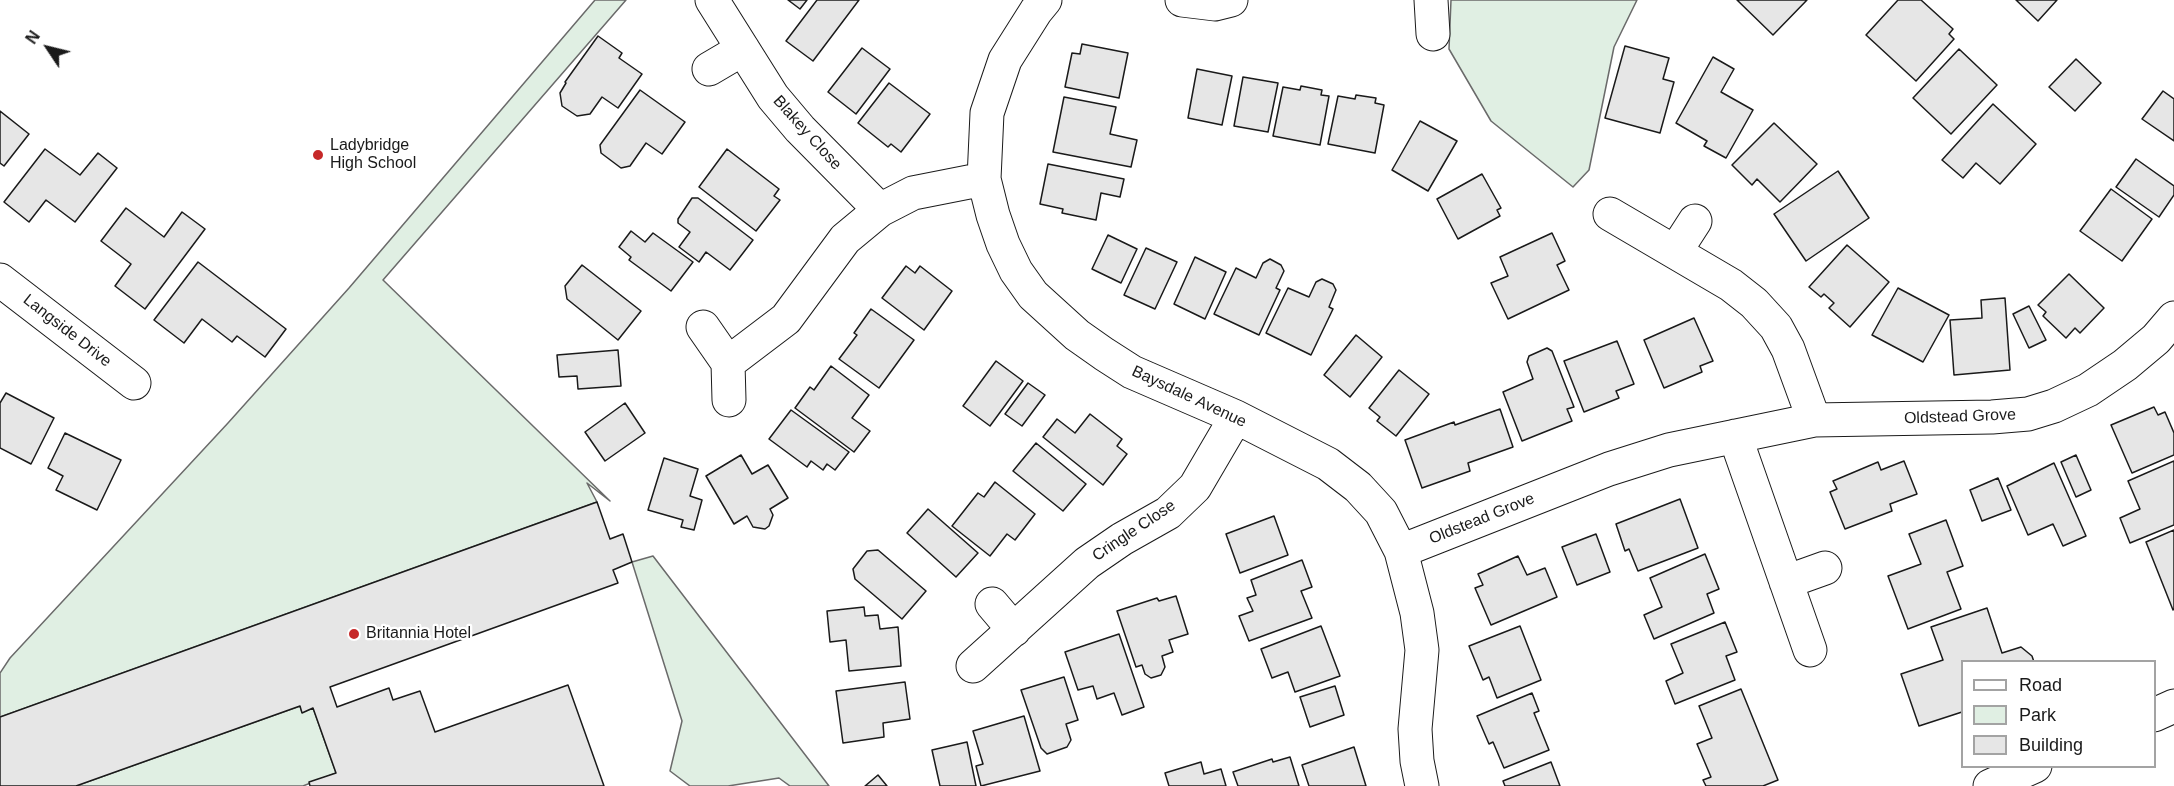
<!DOCTYPE html>
<html>
<head>
<meta charset="utf-8">
<style>
	body { margin:0 }
	#map { position:relative; width:2174px; height:786px; overflow:hidden; background:#fff; font-family:Arial,sans-serif }
	canvas { display:block }
	.legend { position:absolute; left:1961px; top:660px; width:195px; height:108px; box-sizing:border-box; background:#fff; border:2px solid #a3a3a3; margin:0; padding:8px 10px; list-style:none; font-size:18px; color:#1a1a1a }
	.legend li { display:flex; align-items:center; gap:12px; height:30px }
	.legend b { width:30px; border:2px solid #a3a3a3 }
	.north { position:absolute; left:18px; top:18px; width:60px; height:60px; -webkit-text-stroke:4px #fff; paint-order:stroke; rotate:305deg; font-size:16px; font-weight:700; line-height:24px; text-align:center; color:#1a1a1a }
	.north::after { content:''; display:block; margin:auto; width:21px; height:27px; background:#1a1a1a; clip-path:polygon(50% 0,100% 100%,50% 72%,0 100%) }
</style>
</head>
<body>
<div id="map">
<canvas width="2174" height="786"></canvas>
<ul class="legend">
<li><b style="height:8px;background:#fff"></b>Road</li>
<li><b style="height:16px;background:#e0efe3"></b>Park</li>
<li><b style="height:16px;background:#e6e6e6"></b>Building</li>
</ul>
<div class="north">N</div>
</div>
<script>
const context = document.querySelector('canvas').getContext('2d');
context.lineJoin = 'round';
function fill(path, color) { context.fillStyle = color; context.fill(path, 'evenodd'); }
function strokePath(path, color, width, dash) { context.strokeStyle = color; context.lineWidth = width; context.lineCap = dash ? 'butt' : 'round'; context.setLineDash(dash || []); context.stroke(path); }
function write(font, color, halo, rows, align = 'center') {
  context.font = font + ' Arial,sans-serif'; context.lineWidth = 4.5; context.setLineDash([]); context.textBaseline = 'middle'; context.strokeStyle = halo; context.fillStyle = color; for (const [text, x, y, turn = 0] of rows) {
    context.save(); context.translate(x, y); context.rotate((+turn || 0) * Math.PI / 180); context.textAlign = isNaN(turn) ? turn : align; if (halo) context.strokeText(text, 0, 0); context.fillText(text, 0, 0); context.restore();
  }
}
const green = new Path2D(`
	M595,0H626L383,280L610,501L587,483L597,502L0,717V673L10,658L228,423L349,288Z
	M1451,0H1637L1614,47L1589,170L1573,187L1491,121L1449,49Z
	M653,556L829,786H790L779,778L728,786H690L670,771L682,721L632,562Z
	M300,706L302,712L313,708L336,773L303,786H76Z`);
const building = new Path2D(`
	M788,0H807L800,9Z
	M817,0H859L813,61L786,41Z
	M1737,0H1807L1773,35Z
	M1898,0H1921L1953,29L1949,34L1954,39L1916,81L1866,35Z
	M2016,0H2057L2038,21Z
	M598,36L622,53L619,58L642,74L618,108L602,97L590,114L577,116L562,106L560,93L566,83L565,82Z
	M1082,44L1128,53L1119,98L1065,87L1072,53L1080,54Z
	M1625,46L1669,58L1663,79L1674,82L1660,133L1605,118Z
	M862,48L890,69L856,114L828,92Z
	M1959,49L1997,85L1951,134L1913,98Z
	M1713,57L1734,69L1721,92L1753,110L1726,158L1704,146L1707,141L1676,123Z
	M2076,59L2101,83L2075,111L2049,87Z
	M1197,69L1232,76L1222,125L1188,118Z
	M1243,77L1278,83L1268,132L1234,126Z
	M889,83L930,114L901,152L891,144L888,147L858,123Z
	M1301,86L1322,90L1321,95L1329,96L1320,145L1273,136L1283,87L1300,90Z
	M640,90L685,122L662,154L646,143L630,166L621,168L601,153L600,145Z
	M2163,91L2174,99V141L2142,119Z
	M1356,95L1376,98L1375,103L1384,105L1375,153L1328,144L1338,96L1355,99Z
	M1064,97L1116,107L1110,134L1137,140L1131,167L1053,152Z
	M1993,104L2036,144L2000,184L1976,163L1963,178L1942,160Z
	M0,111L29,134L4,166L0,163Z
	M1420,121L1457,141L1428,191L1392,170Z
	M1774,123L1817,164L1780,202L1757,179L1752,185L1732,165Z
	M45,149L80,175L98,153L117,168L75,222L46,200L29,222L4,202Z
	M727,149L779,189L774,196L780,200L756,231L699,187Z
	M2136,159L2174,186V195L2159,217L2116,187Z
	M1048,164L1124,179L1120,197L1101,193L1096,220L1062,213L1063,209L1040,204Z
	M1838,171L1869,218L1806,261L1774,214Z
	M1482,174L1501,208L1497,210L1500,216L1458,239L1437,199Z
	M2111,189L2152,219L2122,261L2080,231Z
	M692,198H698L753,240L730,270L706,252L699,262L679,247L690,232L678,223V219Z
	M126,208L164,237L182,212L205,229L145,309L115,286L131,264L101,241Z
	M631,231L645,242L653,233L693,262L671,291L629,260L631,257L619,247Z
	M1552,233L1565,261L1557,265L1569,290L1508,319L1491,283L1508,276L1500,257Z
	M1108,235L1137,249L1121,283L1092,269Z
	M1847,245L1889,282L1850,327L1829,308L1834,303L1824,294L1821,297L1809,287Z
	M1146,248L1177,262L1155,309L1124,295Z
	M1195,257L1226,272L1205,319L1174,304Z
	M1270,259L1281,265L1284,271L1276,288L1280,290L1259,335L1214,314L1236,268L1256,278L1263,263Z
	M198,262L286,329L265,357L237,336L232,342L202,319L184,343L154,320Z
	M582,265L641,311L618,340L567,299L565,286Z
	M906,266L915,273L920,266L952,291L924,330L882,298Z
	M2069,274L2104,308L2080,333L2075,328L2066,338L2043,316L2046,312L2038,305Z
	M1322,279L1333,284L1336,290L1329,307L1333,309L1311,355L1266,333L1288,288L1309,297L1316,282Z
	M1898,288L1949,315L1923,362L1872,335Z
	M2005,298L2010,370L1954,375L1950,320L1982,318L1981,300Z
	M2029,306L2046,340L2029,348L2013,314Z
	M871,309L914,340L879,388L839,359L857,335L854,333Z
	M1694,318L1713,361L1700,366L1702,372L1664,388L1644,340Z
	M1356,335L1382,357L1350,397L1324,375Z
	M1617,341L1634,384L1616,391L1619,398L1584,412L1564,361Z
	M1547,348L1552,351L1574,407L1567,409L1572,421L1522,441L1503,392L1533,379L1527,362L1529,356Z
	M618,350L621,386L578,389L577,376L559,377L557,355Z
	M996,361L1023,381L990,426L963,406Z
	M831,366L869,395L852,418L870,431L854,452L795,408L810,387L814,390Z
	M1399,370L1429,394L1396,436L1377,421L1380,417L1369,408Z
	M1028,383L1045,395L1022,426L1005,414Z
	M6,393L54,418L31,464L0,448V403Z
	M625,403L645,433L605,461L585,432Z
	M2154,407L2158,415L2165,412L2174,433V455L2132,473L2111,425Z
	M1500,409L1513,447L1468,463L1470,471L1422,488L1405,440L1454,422L1455,425Z
	M791,410L849,452L835,470L827,464L823,470L811,461L807,467L769,439Z
	M1090,414L1122,439L1117,446L1127,454L1103,485L1043,437L1057,419L1075,433Z
	M65,433L121,460L97,510L56,490L63,476L48,468Z
	M1036,443L1086,484L1063,511L1013,471Z
	M741,455L752,474L768,465L788,498L770,509L773,515L769,526L765,529L753,527L747,516L734,524L706,476Z
	M2076,455L2091,490L2076,497L2061,462Z
	M664,458L698,469L690,496L702,500L694,530L681,527L683,520L648,510Z
	M1904,461L1917,494L1890,504L1892,511L1845,529L1830,492L1837,489L1833,481L1878,462L1881,470Z
	M2174,461V525L2130,543L2120,518L2140,509L2128,481Z
	M2054,463L2086,536L2063,546L2053,524L2028,535L2007,486Z
	M1998,478L2011,510L1982,521L1970,490Z
	M995,482L1035,514L1015,540L1007,534L990,556L952,526L978,493L984,497Z
	M1680,499L1698,548L1638,571L1629,549L1625,551L1616,524Z
	M597,502L610,539L623,534L632,562L613,570L618,583L330,687L337,707L389,688L393,700L420,691L435,732L568,685L604,786H310L309,782L336,773L313,708L302,713L300,706L76,786H0V717Z
	M928,509L978,553L956,577L907,533Z
	M1274,516L1288,555L1240,573L1226,534Z
	M1946,520L1963,566L1947,572L1961,609L1908,629L1888,576L1921,564L1909,534Z
	M2174,530V609L2173,610L2146,542Z
	M1596,534L1610,572L1577,585L1562,547Z
	M878,550L926,591L902,619L855,579L853,569L867,551Z
	M1705,554L1719,589L1707,594L1714,613L1654,639L1644,615L1662,607L1650,578Z
	M1518,556L1527,575L1545,568L1557,597L1491,625L1475,588L1483,585L1478,574Z
	M1302,560L1312,587L1301,591L1312,618L1249,641L1239,616L1253,611L1247,598L1256,595L1251,580Z
	M1176,596L1188,634L1169,640L1173,652L1162,656L1165,667L1161,675L1151,678L1145,674L1142,665L1136,667L1117,611L1157,598L1159,601Z
	M864,607L865,616L878,615L880,629L898,627L901,666L849,671L846,640L830,642L827,611Z
	M1987,608L2002,653L2021,647L2032,656L2034,662H1962V712L1919,726L1901,674L1943,660L1931,627Z
	M1725,622L1737,652L1726,656L1735,680L1675,704L1666,681L1683,673L1671,644Z
	M1321,626L1340,676L1295,692L1288,672L1272,678L1261,649Z
	M1520,626L1541,680L1497,698L1489,677L1483,680L1469,646Z
	M1119,634L1144,707L1122,715L1114,693L1097,699L1093,686L1078,690L1065,652Z
	M1064,677L1078,720L1066,724L1071,740L1067,747L1047,754L1041,748L1021,690Z
	M905,682L910,719L883,723L884,737L843,743L836,691Z
	M1335,686L1344,715L1310,727L1300,697Z
	M1741,689L1778,780L1763,786H1706L1703,780L1711,777L1697,744L1712,738L1699,706Z
	M1532,693L1539,711L1534,713L1549,750L1504,768L1493,742L1489,744L1477,716Z
	M1024,716L1040,771L981,786L976,766L983,764L973,731Z
	M967,742L976,786H940L932,750Z
	M1354,747L1366,786H1309L1302,765Z
	M1290,757L1299,786H1238L1233,772L1272,759L1273,762Z
	M1201,762L1204,774L1221,769L1226,786H1169L1165,773Z
	M1551,762L1560,786H1505L1503,781Z
	M878,775L887,786H865Z`);
const minor = new Path2D(`
	M712,0L773,97L800,129L880,210
	M1045,0L1036,11L1005,60L987,113L984,179L993,215L1003,244L1016,271L1033,295L1077,335L1104,354L1132,372L1236,417L1328,464L1358,487L1381,512L1401,551L1417,613L1422,650L1415,729L1417,761L1422,786
	M1182,0L1215,4L1231,0
	M1431,0L1433,34
	M709,69L743,49
	M1610,214L1731,285L1754,303L1776,327L1788,349L1814,420
	M1675,252L1695,221
	M0,280L134,383
	M703,327L728,363L729,400
	M728,363L786,319L845,239L880,210L913,193L984,179
	M1735,436L1810,650
	M1401,551L1609,469L1669,450L1814,420L1992,417L2028,414L2054,406L2088,390L2125,365L2156,339L2174,318
	M1786,582L1825,568
	M992,604L1014,630
	M973,666L1087,563L1122,539L1168,513L1195,487L1236,417`);
const trunk = new Path2D(`
	M2154,715L2174,706
	M1990,786L2035,766`);
const markers = [
	[318,155,6,"#c62828"],
	[354,634,6,"#c62828"]
];
const streetNames = [
	["Blakey Close",807,133,48],
	["Langside Drive",67,331,38],
	["Baysdale Avenue",1189,397,25],
	["Oldstead Grove",1960,417,-2],
	["Oldstead Grove",1482,519,-22],
	["Cringle Close",1134,531,-34]
];
const poiNames = [
	["Ladybridge",330,146],
	["High School",330,164],
	["Britannia Hotel",366,634]
];
fill(green, '#e0efe3');
strokePath(green, '#6a6a6a', 1.5);
fill(building, '#e6e6e6');
strokePath(building, '#1a1a1a', 1.5);
strokePath(minor, '#1a1a1a', 35);
strokePath(trunk, '#1a1a1a', 35);
strokePath(minor, '#fff', 33);
strokePath(trunk, '#fff', 33);
for (const [x, y, r, color] of markers) { const dot = new Path2D(); dot.arc(x, y, r, 0, 2 * Math.PI); context.fillStyle = color; context.fill(dot); strokePath(dot, '#fff', 2); }
write('16px', '#1a1a1a', '#fff', streetNames);
write('16px', '#1a1a1a', '#fff', poiNames, 'left');
</script>
</body>
</html>
